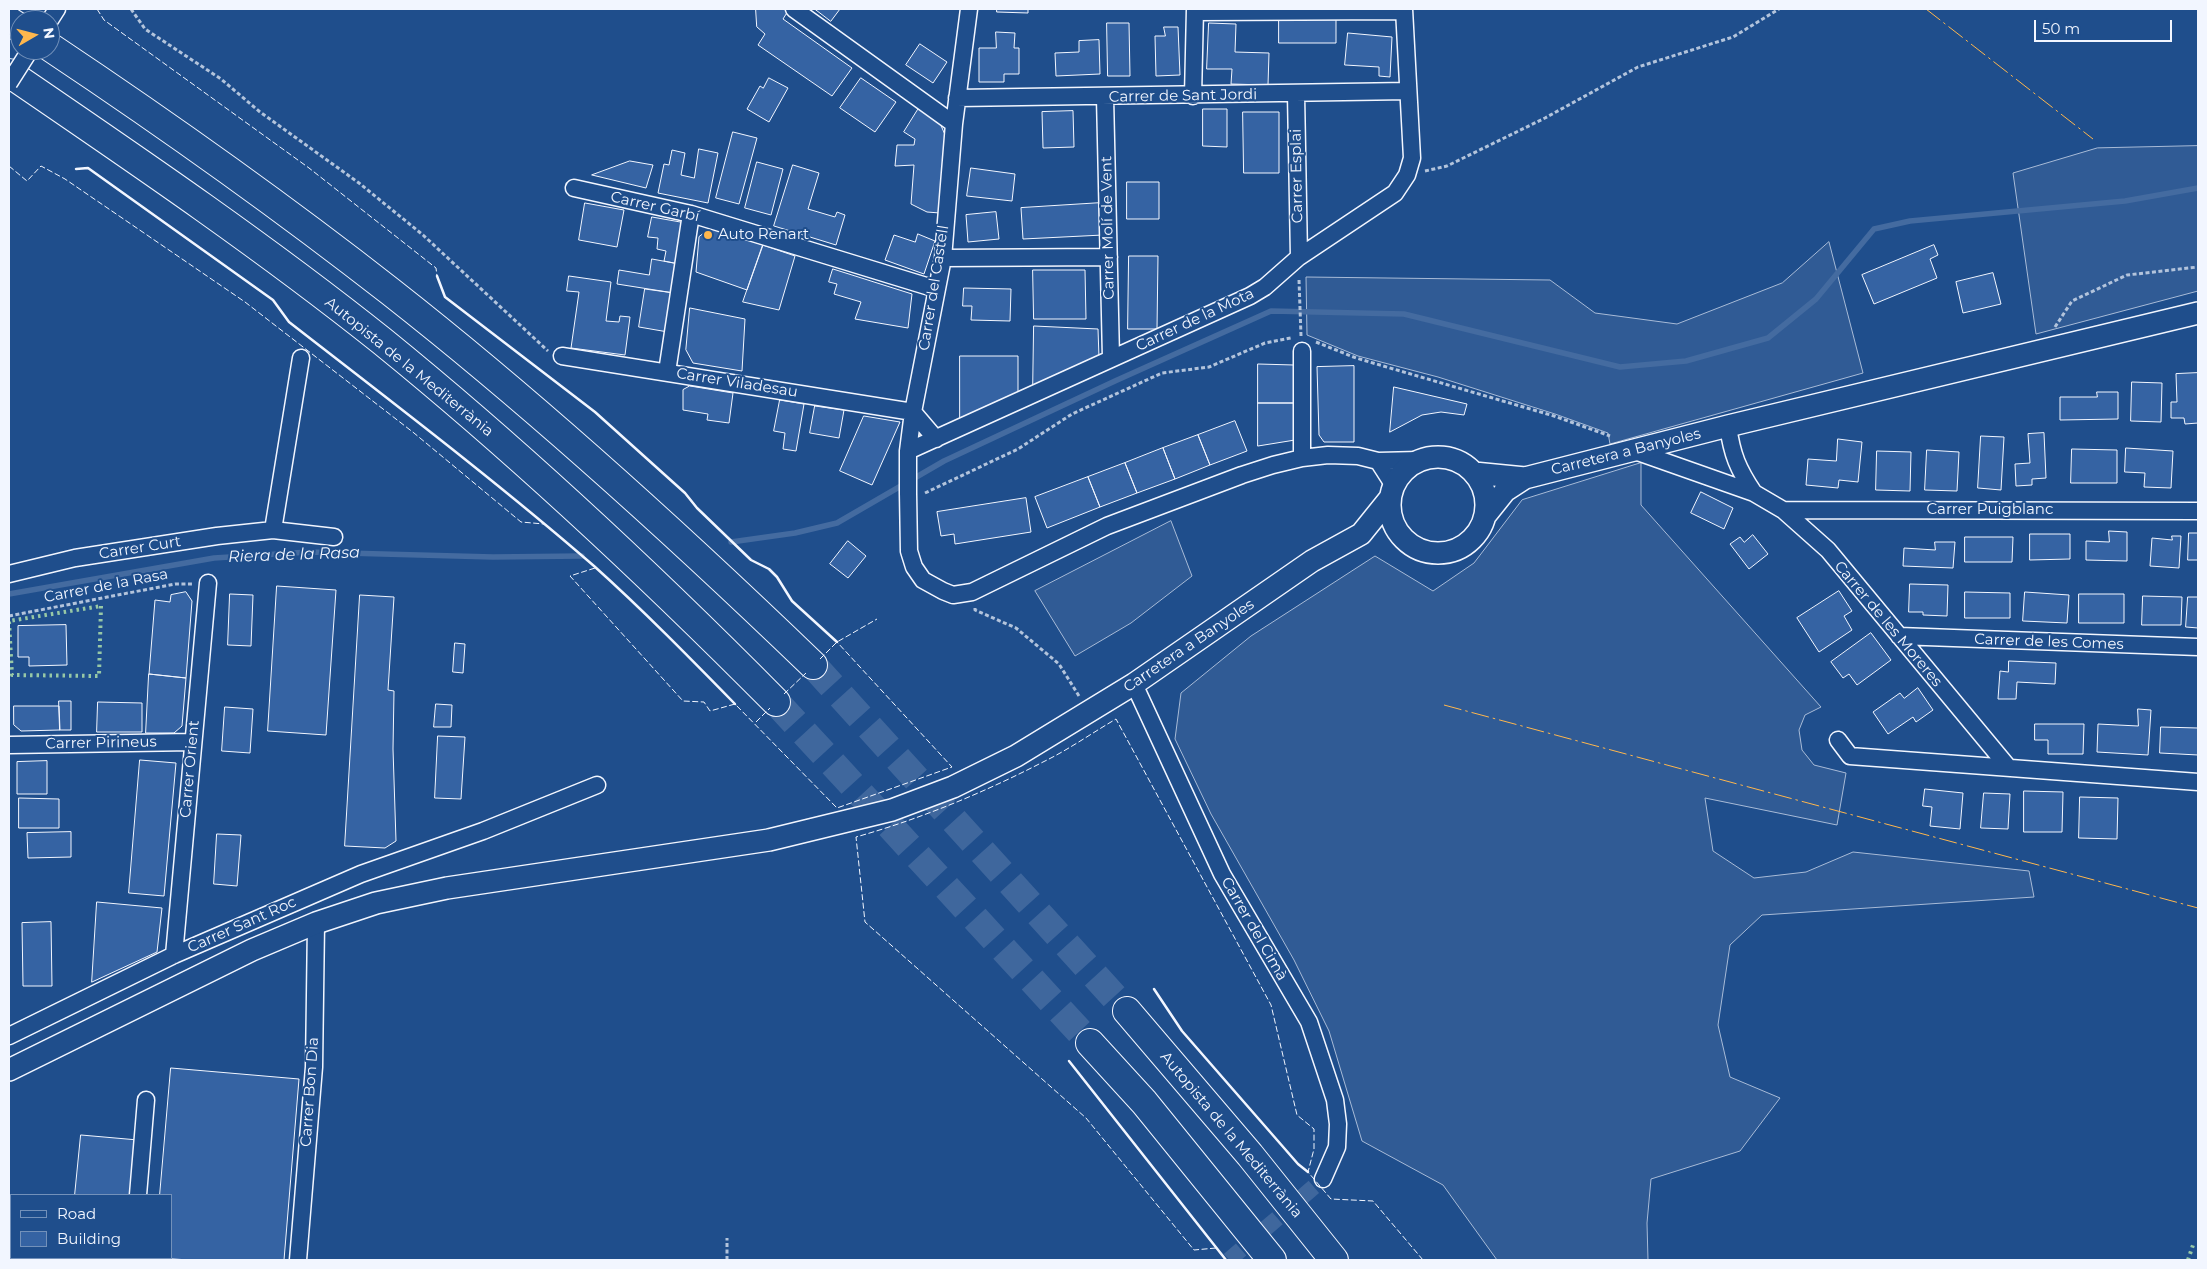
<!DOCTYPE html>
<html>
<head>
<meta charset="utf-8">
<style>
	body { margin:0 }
	#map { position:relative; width:2207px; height:1269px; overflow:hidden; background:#1f4e8c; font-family:Montserrat,sans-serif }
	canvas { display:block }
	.frame { position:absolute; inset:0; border:10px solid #f2f6ff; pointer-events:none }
	.legend { position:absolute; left:10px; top:1194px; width:162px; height:65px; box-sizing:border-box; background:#1f4e8c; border:1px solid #7391ba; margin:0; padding:6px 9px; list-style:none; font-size:15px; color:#f2f6ff }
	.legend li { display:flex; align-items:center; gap:10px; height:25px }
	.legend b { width:25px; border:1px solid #7391ba }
	.north { position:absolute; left:10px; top:10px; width:50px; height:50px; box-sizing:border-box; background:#1f4e8c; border:1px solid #7391ba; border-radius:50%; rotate:82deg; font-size:14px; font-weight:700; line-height:20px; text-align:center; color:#f2f6ff }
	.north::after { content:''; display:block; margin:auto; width:18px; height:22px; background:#ffb74d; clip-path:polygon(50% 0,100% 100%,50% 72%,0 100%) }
	.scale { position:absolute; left:2034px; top:20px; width:138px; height:22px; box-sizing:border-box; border:2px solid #f2f6ff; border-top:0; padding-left:6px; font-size:15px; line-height:18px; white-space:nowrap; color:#f2f6ff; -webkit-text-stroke:4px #1f4e8c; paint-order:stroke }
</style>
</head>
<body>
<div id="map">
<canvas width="2207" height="1269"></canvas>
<div class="frame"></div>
<ul class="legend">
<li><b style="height:6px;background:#1f4e8c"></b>Road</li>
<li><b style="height:14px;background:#3563a3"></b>Building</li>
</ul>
<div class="north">N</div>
<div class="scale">50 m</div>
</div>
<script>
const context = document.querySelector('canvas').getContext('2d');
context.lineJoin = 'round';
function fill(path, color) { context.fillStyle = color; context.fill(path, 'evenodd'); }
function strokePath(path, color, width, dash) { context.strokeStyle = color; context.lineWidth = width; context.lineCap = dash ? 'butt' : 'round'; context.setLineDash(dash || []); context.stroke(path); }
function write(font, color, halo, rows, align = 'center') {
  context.font = font + ' Montserrat,sans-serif'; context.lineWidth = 4; context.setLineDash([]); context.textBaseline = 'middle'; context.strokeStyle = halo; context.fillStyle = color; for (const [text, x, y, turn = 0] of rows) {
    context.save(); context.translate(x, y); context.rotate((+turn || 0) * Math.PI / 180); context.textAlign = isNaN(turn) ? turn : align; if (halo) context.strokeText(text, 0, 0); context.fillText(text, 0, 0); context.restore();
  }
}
const built = new Path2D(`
	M2198,146V291L2036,334L2013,173L2097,148Z
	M1829,242L1863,373L1610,444L1608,433L1555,414L1438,377L1358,356L1307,335L1306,277L1550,280L1595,313L1677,324L1782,283Z
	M1641,463V505L1821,707L1805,715L1799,730L1802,750L1814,765L1846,773L1837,825L1705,798L1713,851L1754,878L1806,872L1853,852L2029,871L2034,897L1762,915L1730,945L1718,1025L1730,1077L1780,1098L1740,1151L1651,1179L1647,1223L1648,1260H1497L1443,1185L1362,1141L1329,1031L1294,960L1211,814L1175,739L1181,693L1251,636L1375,556L1433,591L1474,563L1522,500Z
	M1171,521L1192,576L1131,623L1075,656L1035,591Z`);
const stream = new Path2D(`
	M731,542L795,533L837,523L944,461L1115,381L1271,311L1404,314L1620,367L1686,361L1768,338L1816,299L1874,229L1910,221L2125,201L2198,188
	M9,594L214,558L309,552L493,557L582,556`);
const building = new Path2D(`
	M756,9H785L788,11L783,19L852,68L832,96L758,45L765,34L757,27Z
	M815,9H840L831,21Z
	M997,9H1028V13L997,12Z
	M1279,17H1336V43H1279Z
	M1107,23H1129L1130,76H1108Z
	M1209,23L1236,24L1235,52L1269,53L1268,85L1231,84L1232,69H1207Z
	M1164,27H1178L1180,75L1156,76L1155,36H1165Z
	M996,32L1015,33L1014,48H1019V74H1004V82H979V48H996Z
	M1348,33L1392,37L1390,77L1379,76V67L1345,65Z
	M1099,40L1100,74L1056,76L1055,53L1079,52V41Z
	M920,44L947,62L933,83L906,65Z
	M769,78L788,88L769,122L747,109L760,86L763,88Z
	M861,78L896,102L875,132L840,108Z
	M919,108L939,121L946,137L940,213L927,212L911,204L914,165L895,166L897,145H914L915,139L904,132Z
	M1203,109H1227V147L1203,146Z
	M1073,111L1074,147L1043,148L1042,112Z
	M1243,112H1279V173H1244Z
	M733,132L757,138L739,204L716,198Z
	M699,149L718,153L708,203L658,193L664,164L669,165L672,150L685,153L681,175L694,178Z
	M630,161L653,165L646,188L592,175Z
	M757,162L783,169L771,215L745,208Z
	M793,165L819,173L808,209L835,217L837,212L845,215L836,245L774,226Z
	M971,168L1015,174L1012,201L967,196Z
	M1127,182H1159V219H1127Z
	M585,203L624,210L617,247L579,240Z
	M1101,203L1103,235L1023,239L1021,208Z
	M996,212L999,239L968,242L966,215Z
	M652,217L686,223L679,264L664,261L666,251L657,249L658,238L648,237Z
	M711,228L763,245L747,290L696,272L699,237Z
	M918,234L935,241L924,274L885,260L894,235L915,242Z
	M763,245L795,256L779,310L743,302Z
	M1934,245L1938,255L1930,259L1937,278L1874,304L1862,275Z
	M1129,256H1158L1157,329H1128Z
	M652,259L679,264L674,293L617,284L619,270L649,275Z
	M833,269L912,294L908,328L855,319L861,302L834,294L837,284L829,282Z
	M1033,270H1085L1086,319H1034Z
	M1993,273L2001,304L1963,313L1956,282Z
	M569,276L611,282L606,321L619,322L620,316L630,317L625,355L571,348L579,292L567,291Z
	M964,288L1011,289L1010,321L971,320L972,306H963Z
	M645,289L674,293L668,332L639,327Z
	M690,308L745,319L742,371L693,363L686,350Z
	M1034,326L1098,329L1099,358L1033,389Z
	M960,356H1018V393L960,419Z
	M1258,364L1294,365V403H1258Z
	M1354,366V442H1324L1319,435L1317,367Z
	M2198,373V423L2185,424L2184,418H2171V402H2177L2176,374Z
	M2132,382L2162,383L2161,422L2131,421Z
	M690,386L733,393L729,423L707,420L708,414L683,410V390Z
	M1394,387L1467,404L1464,415L1441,412L1422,415L1390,432Z
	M2097,392H2118V419L2060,420V397H2097Z
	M780,400L804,404L796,451L783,449L785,433L774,431Z
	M1258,403H1294L1295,440L1258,446Z
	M815,406L844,410L839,438L810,433Z
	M864,416L900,422L872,485L840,471Z
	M1235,421L1247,451L1210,465L1198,435Z
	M2044,433L2046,478L2032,479V485L2016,486L2015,464L2030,463L2028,434Z
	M1198,435L1210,465L1175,479L1163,448Z
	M1981,436L2004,437L2001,490L1978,488Z
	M1838,439L1862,442L1858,482L1839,480L1838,488L1806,485L1808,459L1836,461Z
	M1163,448L1175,479L1137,493L1125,463Z
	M2126,448L2173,451L2171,488L2144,487L2145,473L2125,472Z
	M2072,449L2117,450V483H2071Z
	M1927,450L1959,452L1957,491L1925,490Z
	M1877,451L1911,452L1910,491L1876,490Z
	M1125,463L1137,493L1100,507L1088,477Z
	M1088,477L1100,507L1047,528L1035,497Z
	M1701,492L1733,508L1724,529L1691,513Z
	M1026,498L1031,532L955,544L954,534L941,536L937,512Z
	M2109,531L2127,532V561L2086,560V541L2109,542Z
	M2189,533H2198V560H2188Z
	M2030,534H2070V559L2030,560Z
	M1753,535L1768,554L1749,569L1730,544L1740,537L1744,542Z
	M2172,536H2181L2179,568L2150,566L2152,538L2172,540Z
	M1965,537H2013L2012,562H1965Z
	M848,541L866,556L848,578L830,564Z
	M1935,542H1955L1953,568L1903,566L1904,548L1935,550Z
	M1910,584L1948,585L1947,616L1923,615V612H1909Z
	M277,586L336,590L326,735L268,731Z
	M1839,591L1852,611L1844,616L1852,630L1819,652L1797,618Z
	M186,592L192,601L186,678L149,674L155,600L170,602L171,595Z
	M1965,592L2010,593V618H1965Z
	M2025,592L2069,595L2067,623L2023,621Z
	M230,594L253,595L251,646L228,645Z
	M2079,594H2124V623H2079Z
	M360,595L394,597L388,690L394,691L393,749L396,841L385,848L345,846Z
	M2143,596L2182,597L2181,625H2142Z
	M2188,597H2198V628L2186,627Z
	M66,625L67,665L29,666V657H18V626Z
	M1871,633L1891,660L1857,685L1849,674L1843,678L1831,662Z
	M455,643L465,644L463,673L453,672Z
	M2009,661L2056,663L2055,684L2017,682L2016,699H1998L2000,671L2008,672Z
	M149,674L186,678L182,726L174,733H146Z
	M1918,688L1933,710L1916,722L1913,717L1888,734L1873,712L1900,693L1904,698Z
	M59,701H71V730H60Z
	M98,702L142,703V732H97Z
	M436,704L452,705L451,727H434Z
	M14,706H59L60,730L21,731L14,725Z
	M225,707L253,709L250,753L222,751Z
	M2138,709L2151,710L2148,755L2097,752L2098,724L2138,726Z
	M2035,724H2084L2083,754H2048V740H2035Z
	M2161,727L2198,728V755L2160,753Z
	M438,736L465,737L461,799L435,798Z
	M140,760L176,763L164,896L129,893Z
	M47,761V794H17V762Z
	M1925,789L1963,793L1960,829L1930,826L1932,807L1923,806Z
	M2024,791L2063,792L2062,832H2024Z
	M1984,793L2010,794L2008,829L1981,828Z
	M2080,797L2118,798L2117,839L2079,838Z
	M19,798L59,799V828H19Z
	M71,832V857L28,858L27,833Z
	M217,834L241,835L237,886L214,884Z
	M97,902L162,908L157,952L92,982Z
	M51,922L52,986H23L22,923Z
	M171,1068L299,1079L284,1260H189L159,1258H171V1195H160Z
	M81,1135L138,1140L133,1195H75Z`);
const minorTunnel = new Path2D(`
	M1229,1260L1323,1179`);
const motorwayTunnel = new Path2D(`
	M813,665L1127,1011
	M776,702L1090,1043`);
const path = new Path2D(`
	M131,9L145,29L221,79L260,112L359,183L423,235L548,351
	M1425,171L1447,166L1545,118L1638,67L1733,37L1779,9
	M1299,280L1301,336
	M2055,327L2072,301L2127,275L2198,267
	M1316,342L1356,358L1554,416L1610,436
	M925,493L1018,449L1072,414L1162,373L1209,367L1265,343L1291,338
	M975,608V610L1016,628L1059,664L1079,696
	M9,616L175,584H193
	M727,1260V1238`);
const minor = new Path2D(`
	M794,9L954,124
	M969,9L954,124L943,258L913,412L908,451V493L909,551L914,567L923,580L943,591L953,595L972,592L1107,526L1242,475L1273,465L1302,458L1328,455L1358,456L1378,461L1419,460
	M1195,12L1404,11
	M50,20L57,9
	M1296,94L1299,257
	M1193,96L1195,9
	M1105,97L1111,358
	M957,98L1408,91
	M574,188L691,214L936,289
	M943,258L1109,257
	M1302,351V458
	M562,356L913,412L936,439
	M667,372L691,214
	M1728,426C1732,455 1738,469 1754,493
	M1632,450L1754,493L1783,510L1828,550L2009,768
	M908,451L1250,296L1265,287L1299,257L1395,193L1407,175L1412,158L1404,9
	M1378,461L1394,486
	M1783,510L2198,511
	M273,530L301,358
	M9,574L75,558L217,536L273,530L334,537
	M1899,636L2198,647
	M1134,684L1222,874L1309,1022L1335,1100L1338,1124L1337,1147L1323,1179
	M1838,740L1850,756L2198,782
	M9,745L192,742
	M174,955L208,583
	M9,1036L174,955L361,874L483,831L597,785
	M138,1195L146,1100
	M132,1260V1258
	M298,1260L314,1067L316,923`);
const tertiary = new Path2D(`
	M1390 505a48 48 0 1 1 96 0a48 48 0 1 1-96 0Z
	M1474,473L1525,478L1728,426L2198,313
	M1485,516L1505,491L1525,478
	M9,1070L252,950L316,923L376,903L447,888L769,840L892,810L953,787L1016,756L1134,684L1312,561L1361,534L1390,498`);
const motorway = new Path2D(`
	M9,21L20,28
	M50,47C167,125 281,206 391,292C539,408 678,535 813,665
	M9,73C135,159 263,246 382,341C520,453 651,576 776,702
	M1127,1011L1250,1155L1334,1260
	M1090,1043L1144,1102L1272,1260`);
const minorBridge = new Path2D(`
	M9,83L30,50`);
const hedge = new Path2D(`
	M101,606L99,676L12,675L9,621Z
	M2188,1260L2194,1242`);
const fence = new Path2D(`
	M97,9L104,20L309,168L436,268L437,276
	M9,166L27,181L41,166L65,179L245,302L414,433L521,522L544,524
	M595,568L570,576L683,701L704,702L710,711L735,704L837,808L952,767L837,642
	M820,659L837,642L877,619
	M784,694L806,673
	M756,722L770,708
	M1216,1248L1194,1250L1086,1118L865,922L856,837C920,819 983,793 1043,762C1068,750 1092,733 1116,719L1271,1005L1297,1115L1314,1129V1149L1308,1172L1331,1199L1373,1201L1423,1260`);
const wall = new Path2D(`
	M76,169L88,168L273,300L289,322C392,402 496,481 594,566C643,610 689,657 735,704
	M437,276L445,297L595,412L685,493L697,508L751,560L769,569L777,577L792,601L837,642
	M1154,989L1182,1031L1298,1164L1308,1172
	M1069,1061L1226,1260`);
const power = new Path2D(`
	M1926,9L2093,139
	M1444,705L2198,908`);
const markers = [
	[708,235,5,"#ffb74d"]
];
const streetNames = [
	["Carrer de Sant Jordi",1183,96,-1],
	["Carrer Esplai",1297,176,-91],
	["Carrer Garbí",655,207,13],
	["Carrer Molí de Vent",1108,228,-91],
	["Carrer del Castell",934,288,-81],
	["Carrer de la Mota",1195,320,-25],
	["Autopista de la Mediterrània",409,367,39],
	["Carrer Viladesau",737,383,9],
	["Carretera a Banyoles",1626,452,-14],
	["Carrer Puigblanc",1990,510],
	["Carrer Curt",140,548,-9],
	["Carrer de la Rasa",106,586,-11],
	["Carrer de les Moreres",1888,624,50],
	["Carrer de les Comes",2049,642,2],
	["Carretera a Banyoles",1189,646,-34],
	["Carrer Pirineus",101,743,-1],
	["Carrer Orient",190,769,-85],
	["Carrer Sant Roc",242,925,-24],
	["Carrer del Cimà",1254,929,60],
	["Carrer Bon Dia",310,1092,-86],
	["Autopista de la Mediterrània",1231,1135,50]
];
const poiNames = [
	["Auto Renart",718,235]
];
const waterNames = [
	["Riera de la Rasa",294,555,-2]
];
fill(built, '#305b95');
strokePath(built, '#a8bbd7', 1);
strokePath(stream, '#446ba0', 5.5);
fill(building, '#3563a3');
strokePath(building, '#f2f6ff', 1);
strokePath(minorTunnel, '#3f679d', 16, [16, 8]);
strokePath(motorwayTunnel, '#3f679d', 28, [28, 14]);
strokePath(minor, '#f2f6ff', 19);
strokePath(tertiary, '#f2f6ff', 24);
strokePath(motorway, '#f2f6ff', 30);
strokePath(path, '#b3c4dc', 3, [4, 2.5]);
strokePath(minor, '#1f4e8c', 16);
strokePath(tertiary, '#1f4e8c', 21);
strokePath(motorway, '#1f4e8c', 28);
strokePath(minorBridge, '#f2f6ff', 19, []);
strokePath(minorBridge, '#1f4e8c', 16);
strokePath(hedge, '#97c8a6', 4, [2.5, 4]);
strokePath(fence, '#f2f6ff', 1, [6, 2.5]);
strokePath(wall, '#f2f6ff', 2.5);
strokePath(power, '#ffb74d', 1, [18, 4, 2.5, 4]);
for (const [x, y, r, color] of markers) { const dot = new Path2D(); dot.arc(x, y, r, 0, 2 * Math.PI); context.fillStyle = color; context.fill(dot); strokePath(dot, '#1f4e8c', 2); }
write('15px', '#f2f6ff', '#1f4e8c', streetNames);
write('15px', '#f2f6ff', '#1f4e8c', poiNames, 'left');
write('italic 16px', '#f2f6ff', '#1f4e8c', waterNames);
</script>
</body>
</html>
